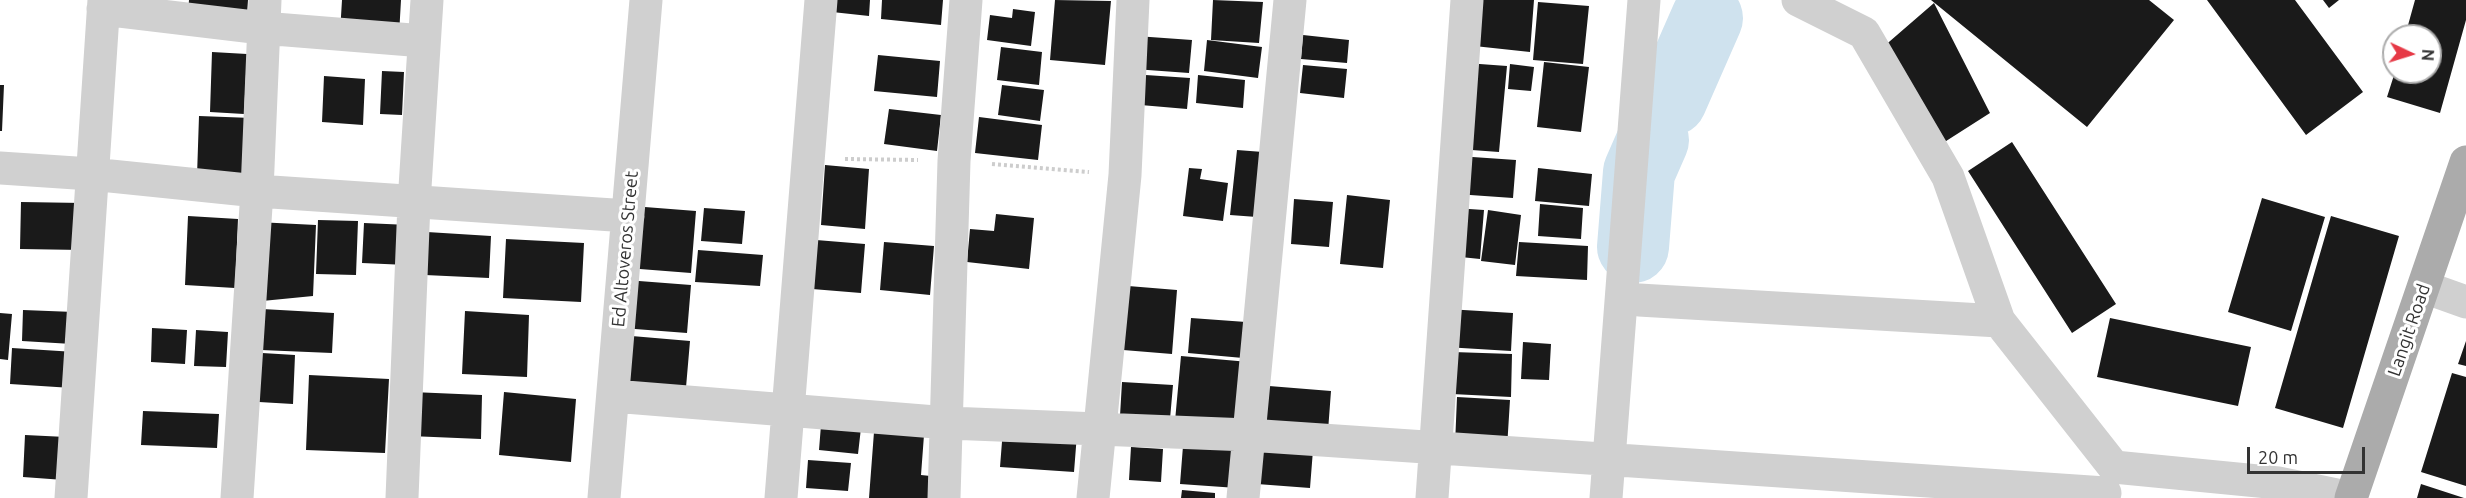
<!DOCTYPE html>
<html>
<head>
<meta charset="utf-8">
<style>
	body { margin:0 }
	#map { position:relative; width:2466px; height:498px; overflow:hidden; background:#fff; font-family:Ubuntu,sans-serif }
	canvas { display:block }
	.north { position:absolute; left:2382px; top:24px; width:60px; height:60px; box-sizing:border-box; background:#fff; border:2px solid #adadad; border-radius:50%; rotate:94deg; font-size:16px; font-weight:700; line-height:24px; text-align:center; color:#333 }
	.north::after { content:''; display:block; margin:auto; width:21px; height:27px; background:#e63946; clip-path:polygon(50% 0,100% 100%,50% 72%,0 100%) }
	.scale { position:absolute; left:2247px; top:447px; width:118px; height:27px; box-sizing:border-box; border:3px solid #333; border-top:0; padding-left:8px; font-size:18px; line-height:21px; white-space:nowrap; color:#333; -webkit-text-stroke:4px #fff; paint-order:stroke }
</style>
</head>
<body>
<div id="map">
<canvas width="2466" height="498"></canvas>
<div class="north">N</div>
<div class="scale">20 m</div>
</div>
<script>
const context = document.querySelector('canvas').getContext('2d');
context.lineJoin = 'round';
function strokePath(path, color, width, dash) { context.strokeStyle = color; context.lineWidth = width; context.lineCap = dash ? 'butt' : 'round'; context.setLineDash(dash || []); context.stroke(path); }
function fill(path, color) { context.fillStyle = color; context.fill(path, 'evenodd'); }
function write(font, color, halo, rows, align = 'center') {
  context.font = font + ' Ubuntu,sans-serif'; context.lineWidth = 6; context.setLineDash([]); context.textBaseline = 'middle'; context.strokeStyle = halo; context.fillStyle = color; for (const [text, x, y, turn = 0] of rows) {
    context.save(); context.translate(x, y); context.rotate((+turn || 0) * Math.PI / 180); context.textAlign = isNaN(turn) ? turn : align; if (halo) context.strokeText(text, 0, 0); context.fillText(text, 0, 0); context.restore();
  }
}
const river = new Path2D(`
	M1671,100L1707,18
	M1633,247L1639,172L1653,140`);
const building = new Path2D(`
	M189,0H248L247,14L188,12Z
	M342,0H401L399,35L340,33Z
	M824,0H870L869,16L823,11Z
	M882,0H943L941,25L881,19Z
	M1055,0L1111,1L1105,65L1050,60Z
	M1213,0L1263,2L1259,43L1211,40Z
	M1469,0H1534L1530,52L1465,45Z
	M1931,0H2149L2174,20L2087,127Z
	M2207,0H2295L2363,92L2306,135Z
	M2323,0H2339L2329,8Z
	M2415,0H2466V20L2440,113L2387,97L2395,72H2430V36H2405Z
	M1538,2L1589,6L1583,64L1533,60Z
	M1934,3L1990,113L1943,143L1882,48Z
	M1013,9L1035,12L1031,46L987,40L990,15L1012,18Z
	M1303,35L1349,40L1347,63L1301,59Z
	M1136,36L1192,40L1189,73L1134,69Z
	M1207,40L1262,47L1258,78L1204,71Z
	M1001,47L1042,52L1039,85L997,80Z
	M212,52L247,54L244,114L210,112Z
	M878,55L940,61L937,97L874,91Z
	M1544,62L1589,67L1581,132L1537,127Z
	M1466,63L1507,66L1499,152L1458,149Z
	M1510,64L1534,67L1531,91L1508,89Z
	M1303,65L1347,69L1344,98L1300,93Z
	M382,71L404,72L402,115L380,114Z
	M1131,74L1190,78L1187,109L1129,104Z
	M1198,75L1245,80L1243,108L1196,103Z
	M324,76L365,79L363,125L322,122Z
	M0,85H4L2,131H0Z
	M1002,85L1044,90L1040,121L998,115Z
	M889,109L941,115L937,151L884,144Z
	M199,116L252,118L249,178L197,176Z
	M979,117L1042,125L1038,160L975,153Z
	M2012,142L2116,304L2072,333L1968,171Z
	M1237,150L1263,152L1257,217L1230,215Z
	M1458,156L1516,160L1513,198L1456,194Z
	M825,165L869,169L865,229L821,225Z
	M1189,168L1202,169L1200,179L1228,183L1223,221L1183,216Z
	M1538,168L1592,174L1589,206L1535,201Z
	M1347,195L1390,200L1383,268L1340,264Z
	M2262,198L2325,217L2291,331L2228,312Z
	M1294,199L1333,202L1329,247L1291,244Z
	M21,202L83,203L82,250L20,249Z
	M1540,204L1583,208L1581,239L1538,236Z
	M632,206L696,211L691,273L627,268Z
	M704,208L745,211L742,244L701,241Z
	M1454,208L1484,210L1480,259L1451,256Z
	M1488,210L1521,215L1515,265L1481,261Z
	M996,214L1034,218L1029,269L967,262L970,229L994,231Z
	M188,216L238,219L235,288L185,285Z
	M2331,216L2399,236L2343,428L2275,408Z
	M318,220L358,221L356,275L316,274Z
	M257,222L316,225L313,296L252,302Z
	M364,223L409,225L407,265L362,263Z
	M427,232L491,236L489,278L425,275Z
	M506,239L584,243L581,302L503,298Z
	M804,239L865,244L861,293L800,288Z
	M884,242L934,246L930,295L880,290Z
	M1519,242L1588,246L1587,280L1516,276Z
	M698,250L763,255L760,286L695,282Z
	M626,280L691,285L687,333L622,328Z
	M1116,285L1177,290L1172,354L1111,349Z
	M262,309L334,313L332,353L261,350Z
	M1447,309L1513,313L1511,351L1445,347Z
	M23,310L74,312L72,344L22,341Z
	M465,311L529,315L527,377L462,374Z
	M0,313L12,314L8,360L0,359Z
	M1191,318L1246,322L1243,358L1188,353Z
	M2110,318L2251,347L2238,406L2097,377Z
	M152,328L187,330L185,364L151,362Z
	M196,330L228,332L226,367L194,366Z
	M620,335L690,341L685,399L616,394Z
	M2466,341V366L2458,364Z
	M1523,342L1551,344L1549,380L1521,379Z
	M12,348L75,352L72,388L10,384Z
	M1453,352L1512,354L1511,397L1452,394Z
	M262,353L295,355L293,404L259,402Z
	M1181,356L1249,362L1244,427L1175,421Z
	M2452,373L2466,377V486L2421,472Z
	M309,375L389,379L385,453L306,450Z
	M1122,382L1173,385L1170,419L1120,416Z
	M1269,386L1331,391L1328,431L1265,425Z
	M412,392L482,395L481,439L410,436Z
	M504,392L576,399L571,462L499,455Z
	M1457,397L1510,400L1507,448L1455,445Z
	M143,411L219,414L217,448L141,445Z
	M821,425L861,428L858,454L819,450Z
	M1003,429L1077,434L1074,472L1000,467Z
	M874,432L924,435L921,475L940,477L938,498H869Z
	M25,435L66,437L64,480L23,477Z
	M1183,446L1239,450L1237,488L1180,484Z
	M1259,446L1313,450L1310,488L1257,484Z
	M1131,447L1163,449L1161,482L1129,480Z
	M808,460L851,463L848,491L806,488Z
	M2421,484L2464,498H2417Z
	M1182,490L1215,493V498H1181Z`);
const path = new Path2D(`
	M845,159L918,160
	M992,164L1089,172`);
const minor = new Path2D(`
	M1798,0L1864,33L1948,177L1999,321L2114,467L2278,483L2351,498
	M103,9L262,28L424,41
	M0,168L91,174L257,191L628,216
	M2424,287L2466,302
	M1639,300L1999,321
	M613,396L948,423L1248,435L2105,493
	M71,498L104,0
	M237,498L257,191L265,0
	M402,498L414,203L427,0
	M604,498L646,0
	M781,498L821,0
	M944,498L954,161L966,0
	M1093,498L1125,175L1133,0
	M1243,498L1290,0
	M1432,498L1467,0
	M1606,498L1644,0`);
const major = new Path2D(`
	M2351,498L2466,162`);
const streetNames = [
	["Ed Altoveros Street",625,249,-85],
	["Langit Road",2409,330,-71]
];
strokePath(river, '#cfe2ee', 72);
fill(building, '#1a1a1a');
strokePath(path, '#cdcdcd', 4, [3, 3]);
strokePath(minor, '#d0d0d0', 33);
strokePath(major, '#ababab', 33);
write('18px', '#333', '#fff', streetNames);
</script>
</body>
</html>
